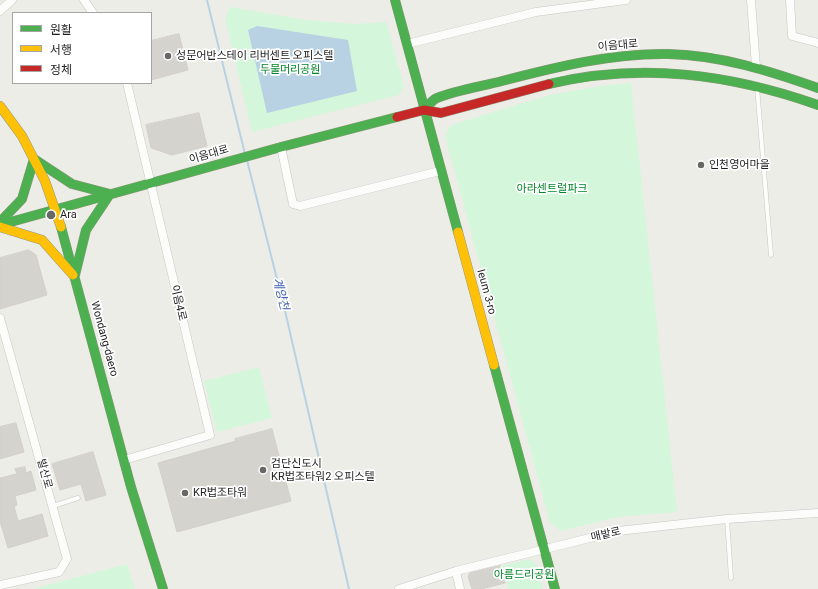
<!DOCTYPE html>
<html>
<head>
<meta charset="utf-8">
<style>
	body { margin:0 }
	#map { position:relative; width:818px; height:589px; overflow:hidden; background:#edede7; font-family:Roboto,"Noto Sans KR",sans-serif }
	canvas { display:block }
	.legend { position:absolute; left:12px; top:12px; width:140px; height:72px; box-sizing:border-box; background:#fff; border:1px solid #a5a5a5; margin:0; padding:5px 7px; list-style:none; font-size:12px; color:#1f1f1f }
	.legend li { display:flex; align-items:center; gap:8px; height:20px }
	.legend b { width:20px; border:1px solid #a5a5a5 }
</style>
</head>
<body>
<div id="map">
<canvas width="818" height="589"></canvas>
<ul class="legend">
<li><b style="height:5px;background:#4caf50"></b>원활</li>
<li><b style="height:5px;background:#ffc107"></b>서행</li>
<li><b style="height:5px;background:#c62828"></b>정체</li>
</ul>
</div>
<script>
const context = document.querySelector('canvas').getContext('2d');
context.lineJoin = 'round';
function fill(path, color) { context.fillStyle = color; context.fill(path, 'evenodd'); }
function strokePath(path, color, width, dash) { context.strokeStyle = color; context.lineWidth = width; context.lineCap = dash ? 'butt' : 'round'; context.setLineDash(dash || []); context.stroke(path); }
function write(font, color, halo, rows, align = 'center') {
  context.font = font + ' Roboto,"Noto Sans KR",sans-serif'; context.lineWidth = 3.5; context.setLineDash([]); context.textBaseline = 'middle'; context.strokeStyle = halo; context.fillStyle = color; for (const [text, x, y, turn = 0] of rows) {
    context.save(); context.translate(x, y); context.rotate((+turn || 0) * Math.PI / 180); context.textAlign = isNaN(turn) ? turn : align; if (halo) context.strokeText(text, 0, 0); context.fillText(text, 0, 0); context.restore();
  }
}
const park = new Path2D(`
	M231,7L306,20L355,24L386,22L404,87L399,95L252,132L225,18L229,9Z
	M631,83L677,512L617,517L561,531L550,522L445,136L451,125L549,95L601,86Z
	M259,367L272,418L217,432L204,381Z
	M529,559L538,566L543,589H508L502,566Z
	M127,564L135,589H33Z`);
const water = new Path2D(`
	M257,26L348,40L357,91L267,113L248,30Z`);
const stream = new Path2D(`
	M207,0L245,154
	M247,160L286,315L349,589`);
const building = new Path2D(`
	M179,34L188,70L151,80V41Z
	M199,113L207,146L172,155L151,148L146,125Z
	M29,250L36,255L47,295L0,309V258Z
	M16,423L24,452L0,459V427Z
	M272,429L291,501L177,532L158,463L236,441L235,439Z
	M93,452L106,495L86,501L81,484L60,490L52,464Z
	M25,467L26,473L31,471L36,490L15,496L17,505L14,506L18,521L42,514L48,536L8,548L0,521V478L17,474L15,469Z
	M500,566L505,583L481,589H472L468,576L470,573Z`);
const lane = new Path2D(`
	M757,87L771,255
	M53,506L78,498
	M727,519L731,578`);
const street = new Path2D(`
	M84,0L93,13
	M751,0L756,67
	M790,0L792,36L818,43
	M0,11L12,0
	M407,44L536,12L626,0
	M281,147L293,204L300,206L440,171
	M0,318L67,559L59,572L0,585
	M124,460L210,435L127,83
	M456,571L460,589
	M399,589L456,571L618,531L727,519L818,513`);
const fast = new Path2D(`
	M395,0L458,232
	M549,84C641,62 730,74 818,105
	M424,110C428,106 432,100 437,98C454,91 483,86 502,81C556,67 612,53 668,54C720,55 770,71 818,88
	M34,159L72,184L110,194
	M0,222L22,199L34,159
	M0,225L281,147L397,117
	M61,227L131,487L163,589
	M75,275L86,230L110,194
	M494,365L555,589`);
const slow = new Path2D(`
	M0,106L22,136L45,181L61,227
	M0,227L42,240L73,275
	M458,232L494,365`);
const jam = new Path2D(`
	M397,117L424,110L441,113L549,84`);
const markers = [
	[168,56,4,"#676765"],
	[701,165,4,"#676765"],
	[51,215,5,"#676765"],
	[263,470,4,"#676765"],
	[185,493,4,"#676765"]
];
const streetNames = [
	["이음대로",618,46,-5],
	["이음대로",209,155,-16],
	["Ieum 3-ro",486,292,75],
	["이음4로",178,303,77],
	["Wondang-daero",104,339,75],
	["발산로",44,474,75],
	["매밭로",606,535,-13]
];
const poiNames = [
	["성문어반스테이 리버센트 오피스텔",176,56],
	["인천영어마을",709,165],
	["Ara",60,215],
	["검단신도시",271,464],
	["KR법조타워2 오피스텔",271,477],
	["KR법조타워",193,493]
];
const parkNames = [
	["두물머리공원",290,70],
	["아라센트럴파크",552,189],
	["아름드리공원",524,575]
];
const waterNames = [
	["계양천",280,294,76]
];
fill(park, '#d4f6db');
fill(water, '#b8d1e3');
strokePath(stream, '#b8d1e3', 2);
fill(building, '#d4d3ce');
strokePath(building, '#d1cfc8', 1);
strokePath(lane, '#c6c6c3', 5);
strokePath(street, '#c6c6c3', 9);
strokePath(fast, '#91987e', 10);
strokePath(slow, '#91987e', 10);
strokePath(jam, '#91987e', 10);
strokePath(lane, '#fcfcfb', 4);
strokePath(street, '#fcfcfb', 8);
strokePath(fast, '#4caf50', 9);
strokePath(slow, '#ffc107', 9);
strokePath(jam, '#c62828', 9);
for (const [x, y, r, color] of markers) { const dot = new Path2D(); dot.arc(x, y, r, 0, 2 * Math.PI); context.fillStyle = color; context.fill(dot); strokePath(dot, '#fff', 1.5); }
write('11px', '#1f1f1f', '#fff', streetNames);
write('11px', '#1f1f1f', '#fff', poiNames, 'left');
write('11px', '#05852a', '#fff', parkNames);
write('italic 12px', '#4565b5', '#fff', waterNames);
</script>
</body>
</html>
